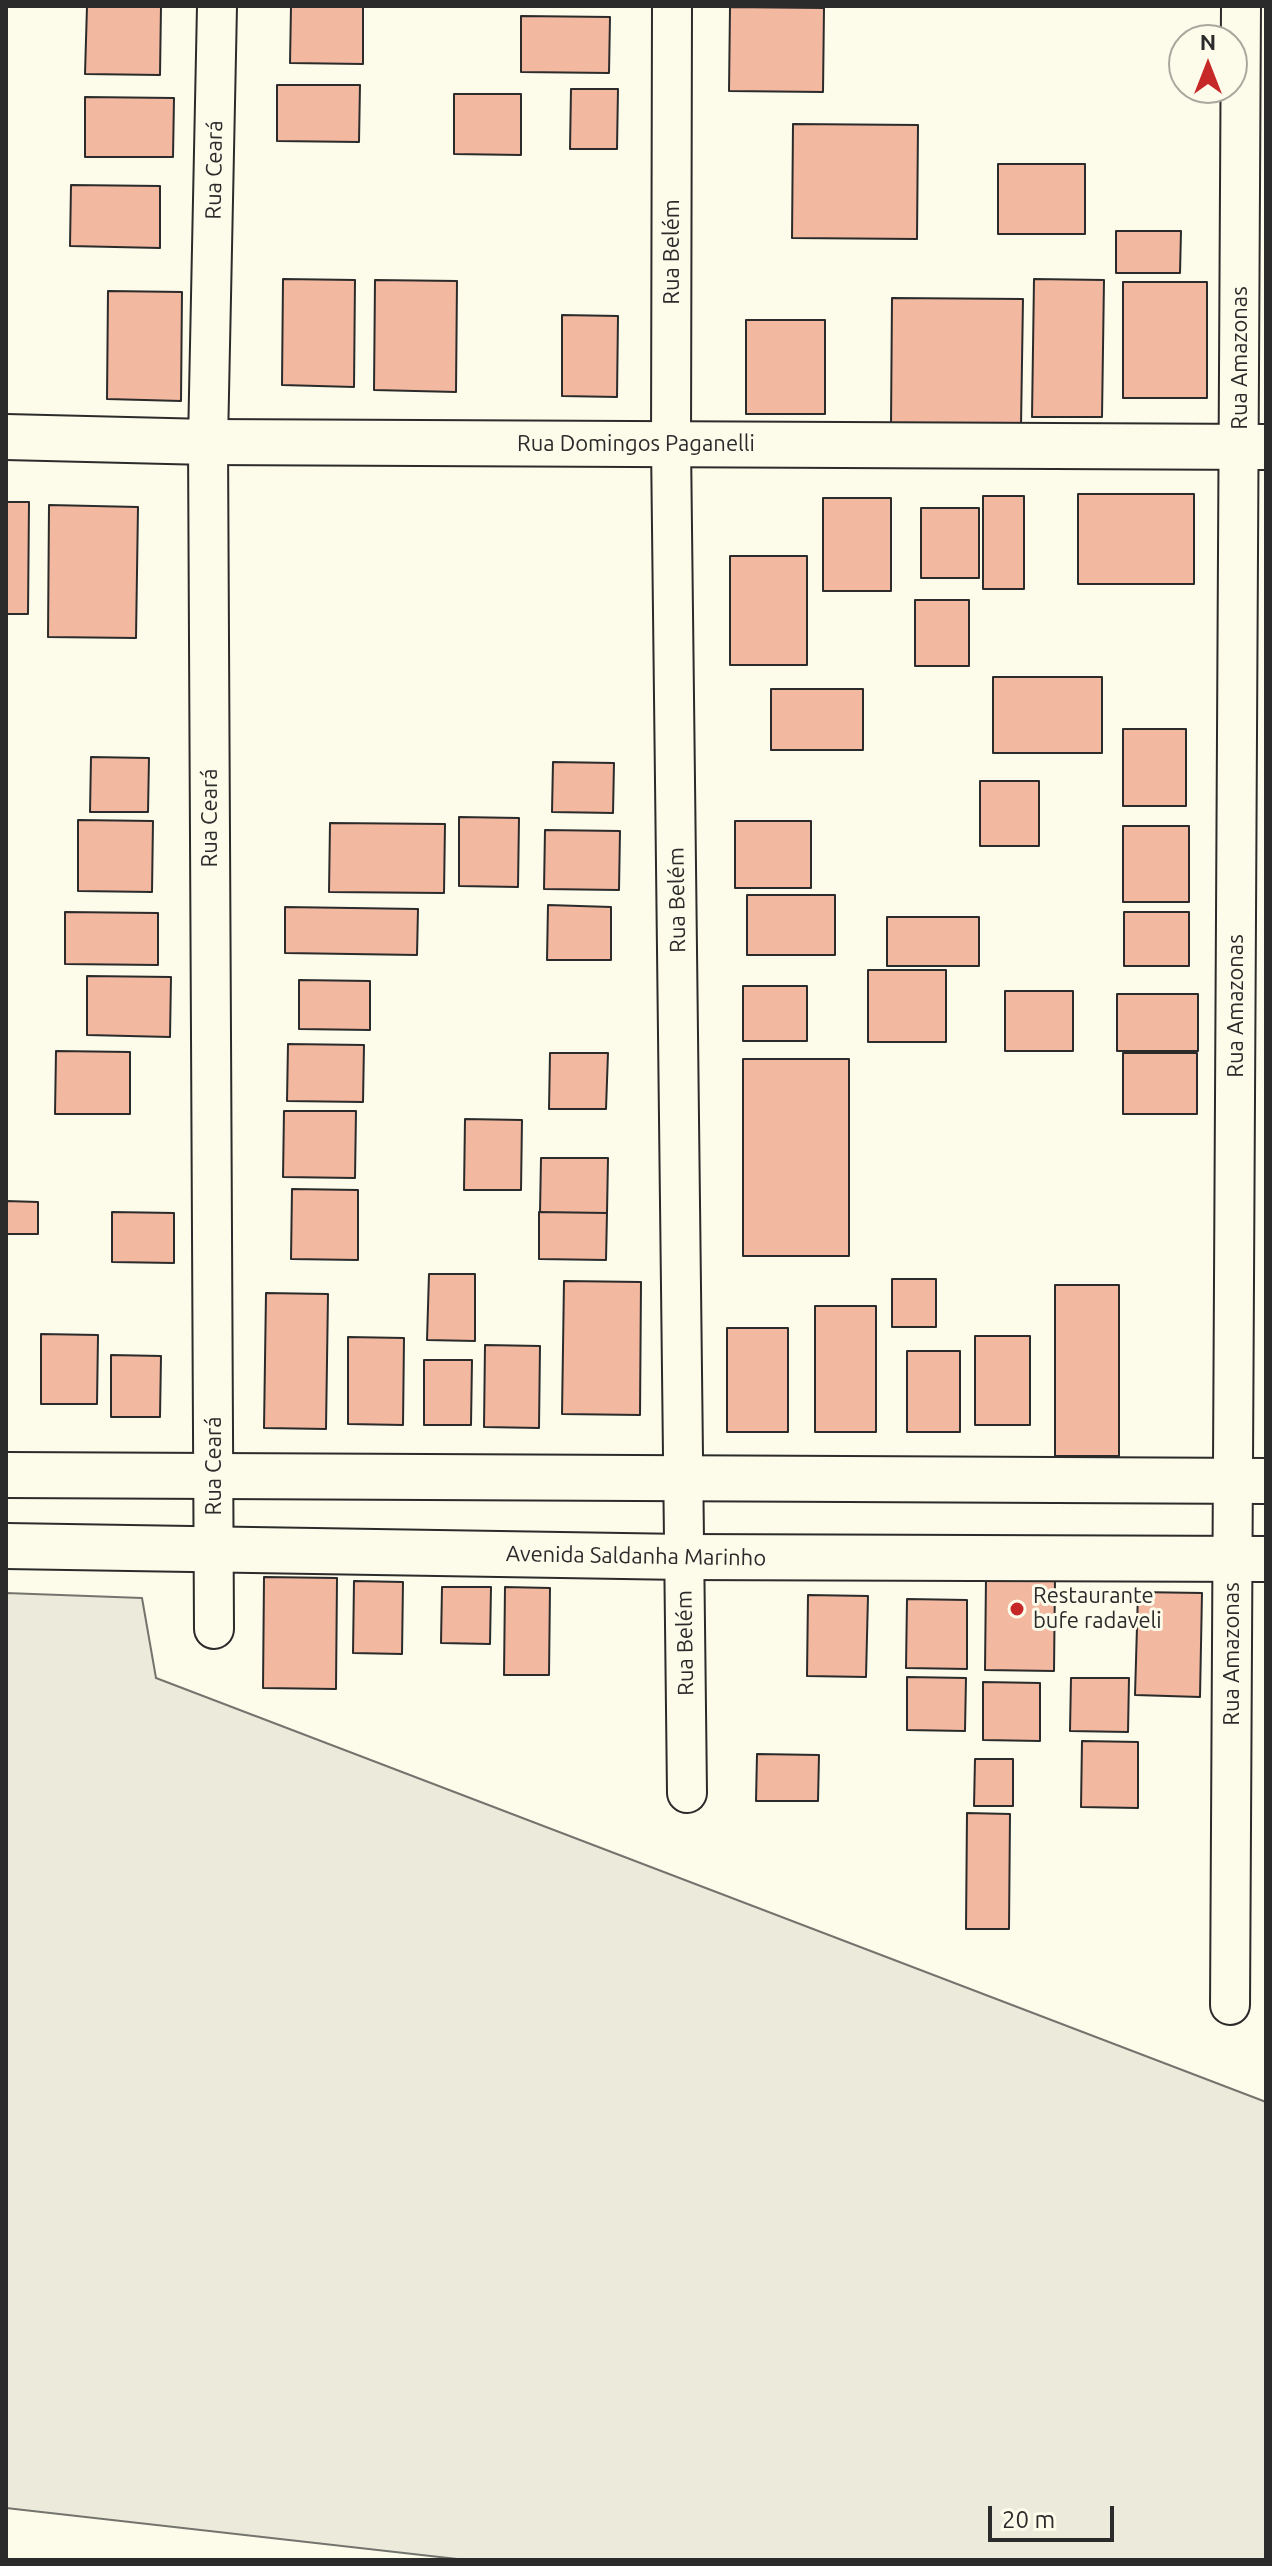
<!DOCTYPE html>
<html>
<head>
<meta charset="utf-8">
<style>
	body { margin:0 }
	#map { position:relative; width:1272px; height:2566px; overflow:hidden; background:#fdfbea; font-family:Ubuntu,sans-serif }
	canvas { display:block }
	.frame { position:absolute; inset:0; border:8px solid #2b2b2b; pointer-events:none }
	.north { position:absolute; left:1168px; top:24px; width:80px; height:80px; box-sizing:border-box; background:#fdfbea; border:2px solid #a9a89e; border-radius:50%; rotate:0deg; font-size:22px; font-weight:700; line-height:32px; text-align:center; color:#2b2b2b }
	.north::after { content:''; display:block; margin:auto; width:28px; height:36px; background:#c62828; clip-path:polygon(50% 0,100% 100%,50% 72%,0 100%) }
	.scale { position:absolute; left:988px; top:2506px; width:126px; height:36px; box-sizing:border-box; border:4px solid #2b2b2b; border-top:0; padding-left:10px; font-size:24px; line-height:28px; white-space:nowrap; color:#2b2b2b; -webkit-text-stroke:6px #fdfbea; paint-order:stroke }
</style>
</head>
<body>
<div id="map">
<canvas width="1272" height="2566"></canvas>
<div class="frame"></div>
<div class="north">N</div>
<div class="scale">20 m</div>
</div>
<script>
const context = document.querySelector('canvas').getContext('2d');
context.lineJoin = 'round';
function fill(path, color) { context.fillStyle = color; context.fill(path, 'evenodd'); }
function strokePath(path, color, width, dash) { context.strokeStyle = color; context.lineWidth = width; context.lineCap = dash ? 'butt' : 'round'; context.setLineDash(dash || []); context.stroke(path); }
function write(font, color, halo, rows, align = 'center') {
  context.font = font + ' Ubuntu,sans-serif'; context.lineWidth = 6; context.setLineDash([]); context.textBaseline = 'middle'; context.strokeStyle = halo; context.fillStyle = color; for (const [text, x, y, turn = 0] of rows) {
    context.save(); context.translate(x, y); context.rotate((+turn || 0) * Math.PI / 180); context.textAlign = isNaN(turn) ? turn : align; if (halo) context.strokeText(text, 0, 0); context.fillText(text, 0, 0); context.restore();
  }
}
const green = new Path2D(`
	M6,1593L142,1598L156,1678L1266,2102V2560H466L6,2508Z`);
const building = new Path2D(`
	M87,6H161L160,75L85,74Z
	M291,6L363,7V64L290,63Z
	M730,7L824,8L823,92L729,91Z
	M521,16L610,17L609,73L521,72Z
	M277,85H360L359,142L277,141Z
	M571,89H618L617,149H570Z
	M454,94H521V155L454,154Z
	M85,97L174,98L173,157H85Z
	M793,124L918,125L917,239L792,238Z
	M998,164H1085V234H998Z
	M71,185L160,186V248L70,246Z
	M1116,231H1181L1180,273H1116Z
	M283,279L355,280L354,387L282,385Z
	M1034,279L1104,280L1102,417H1032Z
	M375,280L457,281L456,392L374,390Z
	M1123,282H1207V398H1123Z
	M108,291L182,292L181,401L107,399Z
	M892,298L1023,299L1021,426L891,425Z
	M562,315L618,316L617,397L562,396Z
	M746,320H825V414H746Z
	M1078,494H1194V584H1078Z
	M983,496H1024V589H983Z
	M823,498H891V591H823Z
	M6,502H29L28,614H6Z
	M49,505L138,507L136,638L48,637Z
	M921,508H979V578H921Z
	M730,556H807V665H730Z
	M915,600H969V666H915Z
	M993,677H1102V753H993Z
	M771,689H863V750H771Z
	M1123,729H1186V806H1123Z
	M91,757L149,758L148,812H90Z
	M553,762L614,763L613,813L552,812Z
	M980,781H1039V846H980Z
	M459,817L519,818L518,887L459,886Z
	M78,820L153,821L152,892L78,891Z
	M735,821H811V888H735Z
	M330,823L445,824L444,893L329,892Z
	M1123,826H1189V902H1123Z
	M545,830L620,831L619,890L544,889Z
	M747,895H835V955H747Z
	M548,905L611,907V960H547Z
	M285,907L418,909L417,955L285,953Z
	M65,912L158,913V965L65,964Z
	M1124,912H1189V966H1124Z
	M887,917H979V966H887Z
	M868,970H946V1042H868Z
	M87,976L171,977L170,1037L87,1035Z
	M299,980L370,981V1030L299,1029Z
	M743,986H807V1041H743Z
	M1005,991H1073V1051H1005Z
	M1117,994H1198V1051H1117Z
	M288,1044L364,1045L363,1102L287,1101Z
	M56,1051L130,1052V1114H55Z
	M550,1053H608L606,1109H549Z
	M1123,1053H1197V1114H1123Z
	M743,1059H849V1256H743Z
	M284,1111H356L355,1178L283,1177Z
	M465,1119L522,1120L521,1190H464Z
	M541,1158H608L607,1213L540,1212Z
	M292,1189L358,1190V1260L291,1259Z
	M6,1201L38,1202V1234H6Z
	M112,1212L174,1213V1263L112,1262Z
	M539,1212L607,1213L606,1260L539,1259Z
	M429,1274H475V1341L427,1340Z
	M892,1279H936V1327H892Z
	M564,1281L641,1282L640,1415L562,1414Z
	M1055,1285H1119V1456H1055Z
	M266,1293L328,1294L326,1429L264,1428Z
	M815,1306H876V1432H815Z
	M727,1328H788V1432H727Z
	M41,1334L98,1335L97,1404H41Z
	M975,1336H1030V1425H975Z
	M348,1337L404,1338L403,1425L348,1424Z
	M485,1345L540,1346L539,1428L484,1427Z
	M907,1351H960V1432H907Z
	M111,1355L161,1356L160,1417H111Z
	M424,1360H472L471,1425H424Z
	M264,1577L337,1578L336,1689L263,1688Z
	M986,1577L1055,1578L1054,1671L985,1670Z
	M354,1581L403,1582L402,1654L353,1653Z
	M442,1587H491L490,1644L441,1643Z
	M505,1587L550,1588L549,1675H504Z
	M1138,1592L1202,1593L1200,1697L1135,1695Z
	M808,1595L868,1596L866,1677L807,1676Z
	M907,1599L967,1600V1669L906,1668Z
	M907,1677L966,1678L965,1731L907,1730Z
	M1071,1678H1129L1128,1732L1070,1731Z
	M983,1682L1040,1683V1741L983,1740Z
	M1082,1741L1138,1742V1808L1081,1807Z
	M757,1754L819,1755L818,1801H756Z
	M975,1759H1013V1806H974Z
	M967,1813L1010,1814L1009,1929H966Z`);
const street = new Path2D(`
	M672,6L671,444L687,1793
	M214,1629L208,442L217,6
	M1230,2005L1241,6`);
const secondary = new Path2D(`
	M6,437L208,442L1266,447
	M6,1475L1266,1481
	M6,1546L684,1557L1266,1559`);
const markers = [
	[1017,1609,8,"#c62828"]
];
const streetNames = [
	["Rua Ceará",214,170,-89],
	["Rua Belém",672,252,-90],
	["Rua Amazonas",1240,358,-90],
	["Rua Domingos Paganelli",636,444],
	["Rua Ceará",210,818,-90],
	["Rua Belém",677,900,-91],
	["Rua Amazonas",1236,1006,-90],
	["Rua Ceará",214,1466,-90],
	["Avenida Saldanha Marinho",636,1556,1],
	["Rua Belém",685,1643,-91],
	["Rua Amazonas",1232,1654,-90]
];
const poiNames = [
	["Restaurante",1033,1596],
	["bufe radaveli",1033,1621]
];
fill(green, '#ecebdb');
strokePath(green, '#74746e', 2);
fill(building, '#f2b8a0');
strokePath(building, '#2b2b2b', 2);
strokePath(street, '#2b2b2b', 42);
strokePath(secondary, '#2b2b2b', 48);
strokePath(street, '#fdfbea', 38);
strokePath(secondary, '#fdfbea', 44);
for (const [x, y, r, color] of markers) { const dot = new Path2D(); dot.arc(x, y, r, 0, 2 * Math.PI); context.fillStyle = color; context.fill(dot); strokePath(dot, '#fdfbea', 3); }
write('22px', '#2b2b2b', '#fdfbea', streetNames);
write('22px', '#2b2b2b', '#fdfbea', poiNames, 'left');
</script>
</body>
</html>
